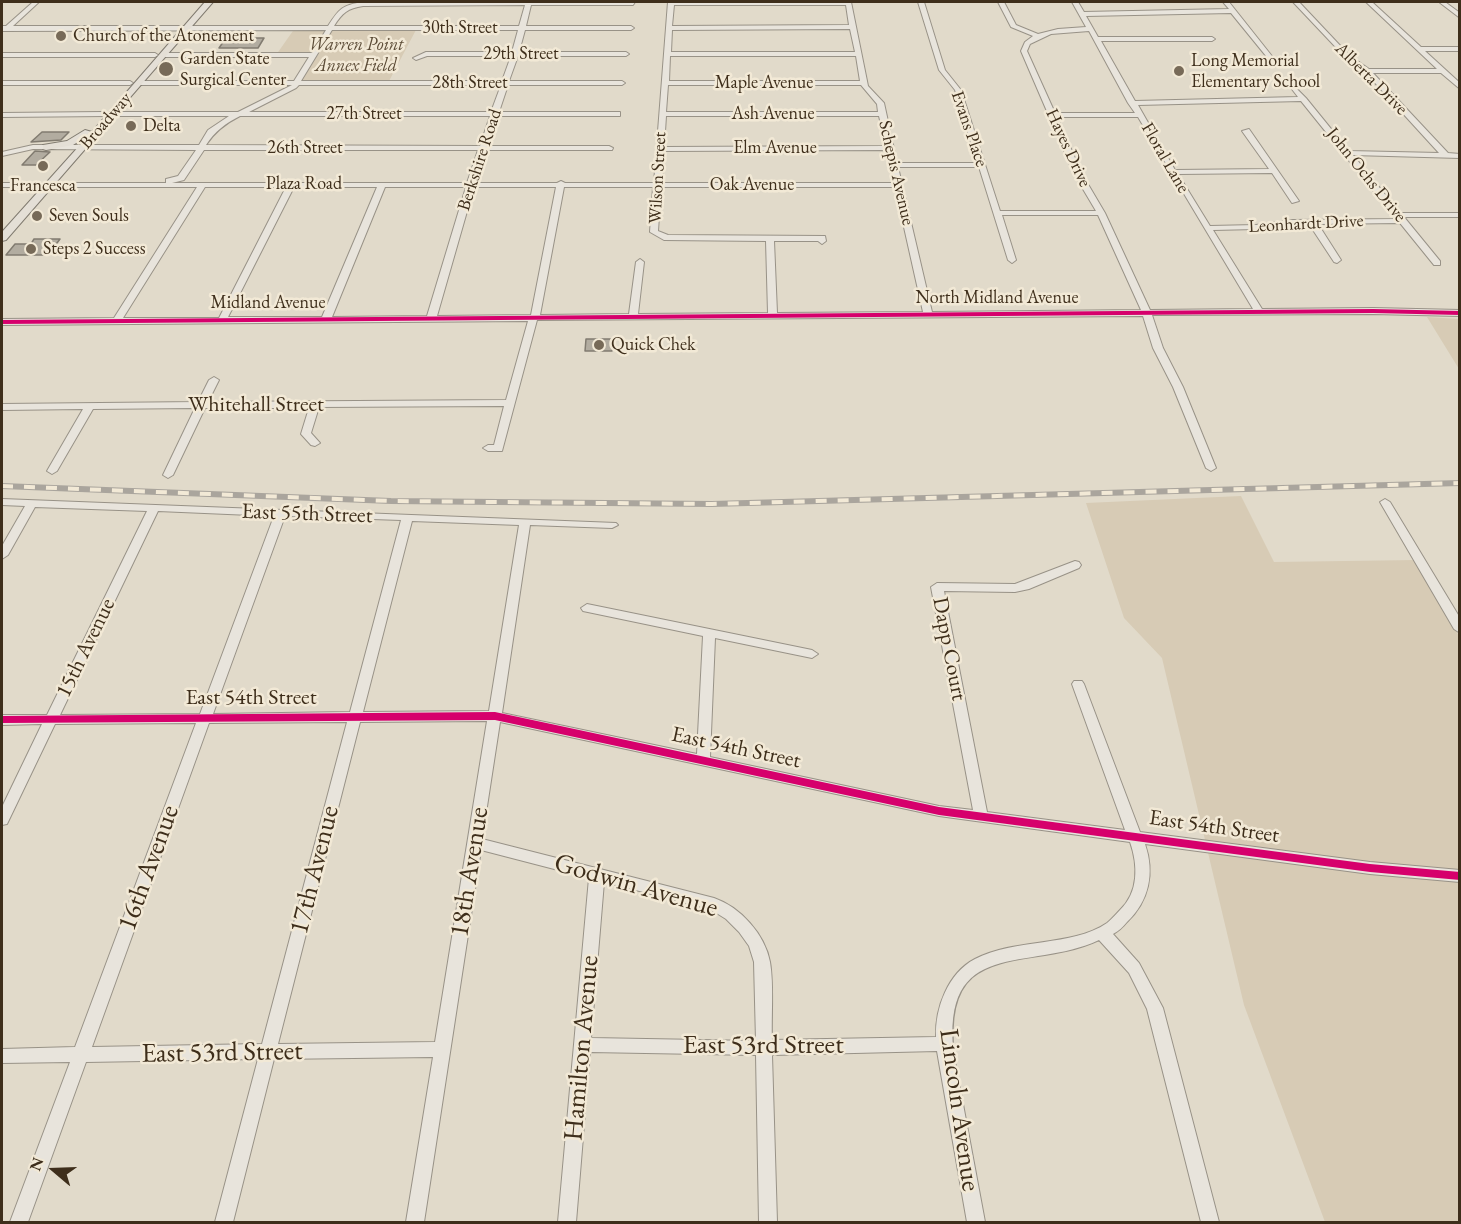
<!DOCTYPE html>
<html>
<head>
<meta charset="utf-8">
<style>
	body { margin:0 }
	#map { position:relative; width:1461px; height:1224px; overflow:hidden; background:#e1daca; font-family:"EB Garamond",serif }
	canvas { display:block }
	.frame { position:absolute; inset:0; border:3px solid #3e2e1b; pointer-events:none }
	.north { position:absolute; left:24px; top:1140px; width:60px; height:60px; -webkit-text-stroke:4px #f2e9d6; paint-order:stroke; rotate:289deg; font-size:16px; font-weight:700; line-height:24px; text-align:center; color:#3e2e1b }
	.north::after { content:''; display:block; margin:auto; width:21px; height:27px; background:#3e2e1b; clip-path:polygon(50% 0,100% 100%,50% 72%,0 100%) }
</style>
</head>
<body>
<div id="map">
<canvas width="1461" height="1224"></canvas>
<div class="frame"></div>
<div class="north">N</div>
</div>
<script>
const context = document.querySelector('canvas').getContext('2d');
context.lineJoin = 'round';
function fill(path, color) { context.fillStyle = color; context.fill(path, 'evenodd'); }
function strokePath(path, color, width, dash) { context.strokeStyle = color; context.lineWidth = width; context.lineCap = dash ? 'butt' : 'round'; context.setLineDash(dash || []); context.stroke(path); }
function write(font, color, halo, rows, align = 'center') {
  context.font = font + ' "EB Garamond",serif'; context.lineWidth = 5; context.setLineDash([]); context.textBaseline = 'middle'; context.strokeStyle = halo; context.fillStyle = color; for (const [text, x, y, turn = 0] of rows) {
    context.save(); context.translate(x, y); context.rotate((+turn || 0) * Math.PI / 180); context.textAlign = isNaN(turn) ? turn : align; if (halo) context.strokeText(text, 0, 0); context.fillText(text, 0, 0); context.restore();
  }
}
const green = new Path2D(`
	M295,28H417L388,83L296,84L313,55H276Z
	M1427,317L1459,319V369Z
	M1241,496L1274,562L1416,560L1459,636V1222H1325L1244,1005L1162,658L1124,618L1086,503Z`);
const building = new Path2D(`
	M226,38H264L258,48H219Z
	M42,132H69L61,140L31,142Z
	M35,151L50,152L36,165H22Z
	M34,239H60L48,255H6L15,244H31Z
	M586,339H613L612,351H585Z`);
const minor = new Path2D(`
	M33,2H39L13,26H328C339,9 342,5 363,2H635L633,5H531L526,26H631L634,28L631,30H525L519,52H626L629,54L626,56H518L509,81H622L625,83L622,85H508L499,112H620V116H497L487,146H609L613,148L612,150H486L475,183H557L561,181L565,183H654L668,2H851L868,86L884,103L897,163H977L955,90L939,70L918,2H924L945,70L961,90L1000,211H1096L1074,174L1021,51L1025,42L1033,36L1011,27L998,2H1004L1016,25L1038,34L1058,29L1086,27L1072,2H1078L1084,12L1229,9L1223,2H1229L1279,65V67H1275L1231,13L1086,16L1098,37H1212L1215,39L1212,41H1101L1135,101L1298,97L1291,88L1294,86L1306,98L1349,151L1439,153L1365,72L1345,57L1293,2H1299L1349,55L1369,69H1437L1366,2H1372L1421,47H1460V51H1425L1460,83V89L1441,73H1373L1448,153L1460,154V158L1353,155L1400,213H1460V217H1404L1440,261V265H1434L1400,223L1318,224L1341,260L1337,263L1334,262L1309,224L1256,229L1213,230L1262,309L1373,308L1460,310V316L1373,314L1152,315L1163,348L1183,387L1216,468L1211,471L1206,468L1173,387L1153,348L1143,316L537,320L502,451H488L483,448L488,445H494L504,406L319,407L311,433L320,443L315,446L311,445L301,434L309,408H205L173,475L168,478L163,475L195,408L93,409L57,471L52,474L47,471L83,409L2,410V404L198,402L209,380L214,377L219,380L208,402L506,400L528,321L2,325V319L114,318L197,187H2V183H166V179L178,176L196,150L33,149L2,156V152L33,145H199L208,130L229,116H112L108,114L112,112H238L292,85H139L136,83L139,81H294L309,57H163L160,55L163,53H312L326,30L3,31L2,26H6ZM525,5L519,26H334C342,13 348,8 363,6ZM674,5H846L849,25L672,26ZM850,29L855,52H671L672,30ZM332,30H518L512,52H426L413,58L416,60L427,56H511L502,81H301ZM1089,31L1128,103L1135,113H1055L1027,51L1030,44L1051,34ZM670,56H856L860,81H669ZM299,85H501L491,112H249L296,88ZM668,85H861L877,104L878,112H666ZM1301,101L1396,219L1293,220L1256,225L1210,226L1178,174L1272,173L1292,203L1299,201L1249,129L1242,131L1269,169L1175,170L1138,105ZM240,116H490L480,146L206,145C215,131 226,123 240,116ZM666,116H879L886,146L664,147ZM1057,117H1138L1253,309L1150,310L1105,213L1082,174ZM204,150H478L467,183H172L184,180ZM887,150L894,183H662L664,151ZM898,167H979L1008,260L1012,263L1016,260L1002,215H1098L1141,310L932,312ZM205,187H286L219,318H123ZM294,187H377L322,317H228ZM385,187H466L427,316L332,317ZM474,187H556L531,315L437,316ZM564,187H653L650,232L664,240L766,241L768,313L638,314L644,262L640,259L636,262L629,314L540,315ZM661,187H895L923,312L777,313L774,241H818L822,244L826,241L825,236L668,235L658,231Z
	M1439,2H1445L1460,13V18Z
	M2,53H155L158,55L155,57H2Z
	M2,81H130L133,83L130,85H2Z
	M103,112H106V116L2,117V113Z
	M2,499L616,523L618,525L612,528L530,525L502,713L697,754L703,636L583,611L581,608L587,604L812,650L818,654L812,658L715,638L710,757L939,806L973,810L931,587L937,583L1015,584L1075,561L1079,562L1081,565L1079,568L1029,589L1015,592L944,591L987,812L1125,830L1072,684L1074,681H1082L1084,684L1140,832L1370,862L1460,870V882L1370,874L1145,844C1155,873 1149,901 1127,922C1123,927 1119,931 1113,934L1139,963L1163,1008L1219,1222H1201L1147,1009L1129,973L1099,940C1029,973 940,935 954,1056L985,1222H967L937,1051L772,1055L777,1222H759L756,1055L590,1052L576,1222H558L589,878L481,850L424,1222H406L433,1057L274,1059L233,1222H215L258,1059L86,1062L28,1222H10L70,1062L2,1063V1049L75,1047L196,723L55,724L7,824L2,825V807L42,724L2,725V715H47L147,511L35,507L8,555L2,559V546L25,506L2,505ZM158,511L274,516L200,714L60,715ZM285,516L401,520L350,712L213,714ZM412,521L519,525L489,711L363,712ZM487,721L435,1042L278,1044L360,722ZM347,722L262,1044L92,1047L209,723ZM500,722L939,816L1130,842C1138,865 1139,892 1120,910C1116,914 1112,919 1107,923C1072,947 1015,938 975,959C948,973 935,1008 936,1037L772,1040C771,1017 774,985 770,962C765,934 740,907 714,898L482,839ZM604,882L710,909L726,919L739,932L749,946L754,962L756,1041L591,1038Z
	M1385,499L1390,502L1460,618V633L1454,629L1380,502Z`);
const major = new Path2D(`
	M205,2H213L6,240L2,241V232L89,135L73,145L46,150L43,149V145L67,141L85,130L92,132Z`);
const rail = new Path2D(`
	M2,486L391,501L712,504L1460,483`);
const cycleway = new Path2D(`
	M1373,309L1460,311V315L1373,313L2,324V320Z
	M495,712L939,807L1370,864L1460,872V880L1370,872L939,815L495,720L2,723V716Z`);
const markers = [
	[61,36,6,"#776a58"],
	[166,69,8,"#776a58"],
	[1179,71,6,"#776a58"],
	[131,126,6,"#776a58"],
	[43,166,6,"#776a58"],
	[37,216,6,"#776a58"],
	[31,249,6,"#776a58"],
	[599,345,6,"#776a58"]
];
const farStreetnames = [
	["30th Street",460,28],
	["29th Street",521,54],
	["Alberta Drive",1371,79,45],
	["28th Street",470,83],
	["Maple Avenue",764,83],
	["27th Street",364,114],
	["Ash Avenue",773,114],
	["Broadway",106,121,-49],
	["Evans Place",969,129,71],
	["26th Street",305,148],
	["Elm Avenue",775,148],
	["Hayes Drive",1068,148,65],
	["Floral Lane",1165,158,60],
	["Berkshire Road",480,160,-72],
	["Schepis Avenue",896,173,77],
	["John Ochs Drive",1366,175,51],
	["Wilson Street",658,178,-87],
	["Plaza Road",304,184],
	["Oak Avenue",752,185],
	["Leonhardt Drive",1306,224,-3],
	["North Midland Avenue",997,298],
	["Midland Avenue",268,303]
];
const farPoinames = [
	["Church of the Atonement",73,36],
	["Garden State",180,59],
	["Surgical Center",180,80],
	["Long Memorial",1191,61],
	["Elementary School",1191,82],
	["Delta",143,126],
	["Francesca",43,186,"center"],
	["Seven Souls",49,216],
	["Steps 2 Success",43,249],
	["Quick Chek",611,345]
];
const farParknames = [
	["Warren Point",356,45],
	["Annex Field",356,66]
];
const streetNames = [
	["Whitehall Street",256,405],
	["East 55th Street",307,514,2],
	["15th Avenue",86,648,-64],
	["Dapp Court",949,649,79],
	["East 54th Street",251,698],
	["East 54th Street",736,748,12],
	["East 54th Street",1214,827,8]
];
const nearStreetnames = [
	["16th Avenue",149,868,-70],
	["17th Avenue",315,870,-76],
	["18th Avenue",470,872,-81],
	["Godwin Avenue",636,886,16],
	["East 53rd Street",763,1046],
	["Hamilton Avenue",582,1048,-85],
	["East 53rd Street",222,1053,-1],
	["Lincoln Avenue",959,1110,82]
];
fill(green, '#d7cbb5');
fill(building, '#b2aca0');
strokePath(building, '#817b70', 1.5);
strokePath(minor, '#989287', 2);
strokePath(major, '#817b70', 2);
fill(minor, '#e8e4dc');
fill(major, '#e4dfd6');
strokePath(rail, '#aaa59d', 6);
strokePath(rail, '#f2e9d6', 4, [11]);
fill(cycleway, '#d6006c');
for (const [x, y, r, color] of markers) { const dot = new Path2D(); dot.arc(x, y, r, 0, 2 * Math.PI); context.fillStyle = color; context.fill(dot); strokePath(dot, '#f2e9d6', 2); }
write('18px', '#3e2e1b', '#f2e9d6', farStreetnames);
write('18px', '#3e2e1b', '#f2e9d6', farPoinames, 'left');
write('italic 18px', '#5b4b36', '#f2e9d6', farParknames);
write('22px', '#3e2e1b', '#f2e9d6', streetNames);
write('27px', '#3e2e1b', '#f2e9d6', nearStreetnames);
</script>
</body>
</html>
